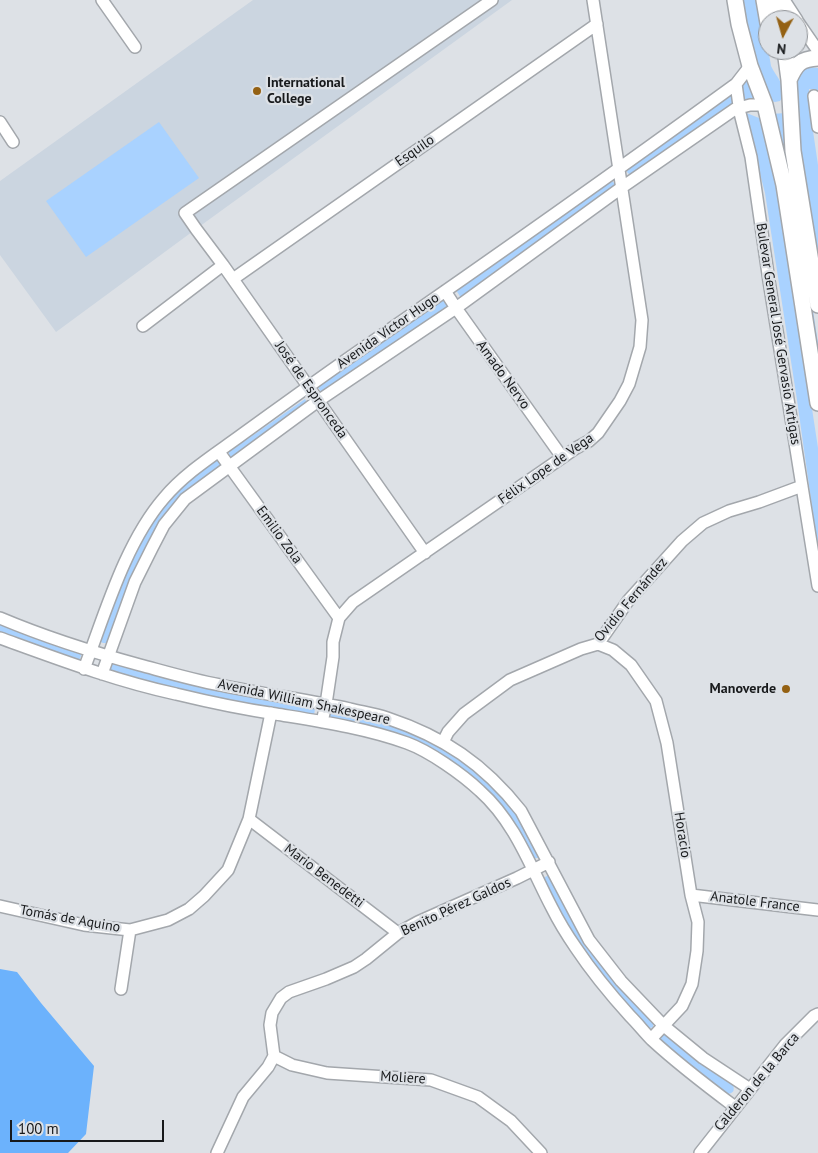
<!DOCTYPE html>
<html>
<head>
<meta charset="utf-8">
<style>
	body { margin:0 }
	#map { position:relative; width:818px; height:1153px; overflow:hidden; background:#dde1e6; font-family:"PT Sans",sans-serif }
	canvas { display:block }
	.north { position:absolute; left:758px; top:10px; width:50px; height:50px; box-sizing:border-box; background:#dde1e6; border:1px solid #8e9195; border-radius:50%; rotate:186deg; font-size:14px; font-weight:700; line-height:20px; text-align:center; color:#17191b }
	.north::after { content:''; display:block; margin:auto; width:18px; height:22px; background:#946113; clip-path:polygon(50% 0,100% 100%,50% 72%,0 100%) }
	.scale { position:absolute; left:10px; top:1120px; width:154px; height:22px; box-sizing:border-box; border:2px solid #17191b; border-top:0; padding-left:6px; font-size:15px; line-height:18px; white-space:nowrap; color:#17191b; -webkit-text-stroke:4px #dde1e6; paint-order:stroke }
</style>
</head>
<body>
<div id="map">
<canvas width="818" height="1153"></canvas>
<div class="north">N</div>
<div class="scale">100 m</div>
</div>
<script>
const context = document.querySelector('canvas').getContext('2d');
context.lineJoin = 'round';
function fill(path, color) { context.fillStyle = color; context.fill(path, 'evenodd'); }
function strokePath(path, color, width, dash) { context.strokeStyle = color; context.lineWidth = width; context.lineCap = dash ? 'butt' : 'round'; context.setLineDash(dash || []); context.stroke(path); }
function write(font, color, halo, rows, align = 'center') {
  context.font = font + ' "PT Sans",sans-serif'; context.lineWidth = 4.5; context.setLineDash([]); context.textBaseline = 'middle'; context.strokeStyle = halo; context.fillStyle = color; for (const [text, x, y, turn = 0] of rows) {
    context.save(); context.translate(x, y); context.rotate((+turn || 0) * Math.PI / 180); context.textAlign = isNaN(turn) ? turn : align; if (halo) context.strokeText(text, 0, 0); context.fillText(text, 0, 0); context.restore();
  }
}
const built = new Path2D(`
	M253,0H512L196,229L56,332L0,255V181Z`);
const green = new Path2D(`
	M741,0H760L771,66C776,77 790,89 780,101L775,102L771,101L756,67Z
	M809,67L818,68V91L817,90L809,89V104L818,165V278L798,138L796,79L803,69Z
	M748,79L756,100L744,101L743,99L742,85Z
	M728,95H732L734,103L630,175L627,172L628,168Z
	M744,112L759,118L765,124L771,149L786,238L818,448V549L797,400L765,193Z
	M785,113L804,251L818,343V368L772,114Z
	M159,122L199,178L86,257L46,201Z
	M612,181L614,183L615,185L614,188L461,298L456,290Z
	M443,299L448,307L322,393L317,386Z
	M305,399L307,403L231,458C229,456 229,455 229,452Z
	M217,460H219L223,464L187,492L107,643H103L99,641V637L130,563L153,520L180,486Z
	M0,622L82,653L79,661L0,632Z
	M111,662L313,707L315,709L314,715L217,699L108,672Z
	M333,710L384,722L441,745L492,783L519,814L540,856L539,858H533L511,819L438,754L332,719L329,717L330,711Z
	M551,874L586,942L653,1021V1027L650,1028L647,1027L613,992L579,947L544,880L545,877Z
	M664,1034H667L699,1061L733,1085C735,1091 733,1093 728,1094L693,1069L661,1041C660,1037 661,1036 664,1034Z`);
const forest = new Path2D(`
	M0,969L17,972L41,1003L94,1066L86,1134L68,1153H0Z`);
const minor = new Path2D(`
	M102,0L135,47
	M784,0L797,20
	M798,22L818,51
	M736,84L740,113L751,157L769,281L818,586
	M814,96L818,127
	M0,122L13,142
	M233,279L597,24
	M445,291L456,308L562,457
	M143,326L223,265
	M219,452L339,618
	M425,553L223,265L196,229L185,213L492,0
	M0,618C45,637 92,652 140,665C166,672 193,680 220,685C263,694 307,700 350,709C362,712 375,714 387,718C444,737 484,764 521,811L589,940L621,981L664,1026L703,1058L750,1089
	M0,638C58,659 116,681 176,694C209,702 242,709 276,714C318,721 366,728 407,743C429,751 462,774 480,791C515,822 531,868 552,908C559,922 567,935 576,948C592,972 611,995 630,1016C638,1024 645,1033 652,1040C678,1064 707,1086 735,1107
	M598,644L613,650L631,665L656,701L667,743L691,895L698,922L697,951L692,984L682,1006L651,1039
	M84,669C105,614 125,543 164,498C185,473 214,455 240,436C283,405 325,374 369,344C492,259 615,172 736,84L750,66
	M102,674L135,582L152,548L164,525L185,499L318,401L456,308L621,188L735,109L750,105H765
	M322,722L326,704L333,657V642L339,618L353,602L576,448L589,441L598,433L620,401L629,384L640,347L642,320L593,0
	M443,742L448,732L464,714L510,680L581,649L598,644L628,601L682,541L703,523L729,511L759,502L802,486
	M249,819L398,933
	M691,895L818,910
	M0,906L84,925L130,930L168,920L189,909L204,896L228,870L249,819L271,713
	M121,989L130,930
	M274,1056L292,1065L327,1073L431,1080L478,1097L511,1121L541,1153
	M217,1153L243,1097L268,1067L274,1056L270,1025L272,1013L281,998L289,992L326,979L354,967L366,959L398,933L418,922L517,878L549,862
	M700,1153L785,1045L814,1016L818,1014`);
const major = new Path2D(`
	M735,0L739,24L750,66L765,105L784,185L818,403
	M764,0L768,23
	M778,0L781,20
	M785,50L789,80L793,151L818,305
	M789,80C796,64 800,59 818,58`);
const markers = [
	[257,91,5,"#946113"],
	[786,689,5,"#946113"]
];
const poiNames = [
	["International",267,83],
	["College",267,99],
	["Manoverde",776,689,"right"]
];
const streetNames = [
	["Esquilo",415,151,-35],
	["Avenida Víctor Hugo",388,331,-35],
	["Bulevar General José Gervasio Artigas",778,334,81],
	["Amado Nervo",503,375,54],
	["José de Espronceda",311,390,55],
	["Félix Lope de Vega",546,469,-35],
	["Emilio Zola",279,535,54],
	["Ovidio Fernández",631,600,-50],
	["Avenida William Shakespeare",304,702,12],
	["Horacio",682,835,81],
	["Mario Benedetti",324,876,37],
	["Anatole France",755,902,7],
	["Benito Pérez Galdos",456,907,-25],
	["Tomás de Aquino",70,919,10],
	["Moliere",403,1078,4],
	["Calderon de la Barca",757,1082,-50]
];
fill(built, '#cbd5e0');
fill(green, '#a9d2ff');
fill(forest, '#6cb2fc');
strokePath(minor, '#a3a7ac', 14);
strokePath(major, '#a3a7ac', 18);
strokePath(minor, '#fff', 11);
strokePath(major, '#fff', 15);
for (const [x, y, r, color] of markers) { const dot = new Path2D(); dot.arc(x, y, r, 0, 2 * Math.PI); context.fillStyle = color; context.fill(dot); strokePath(dot, '#dde1e6', 2); }
write('bold 14px', '#17191b', '#dde1e6', poiNames, 'left');
write('14px', '#17191b', '#dde1e6', streetNames);
</script>
</body>
</html>
